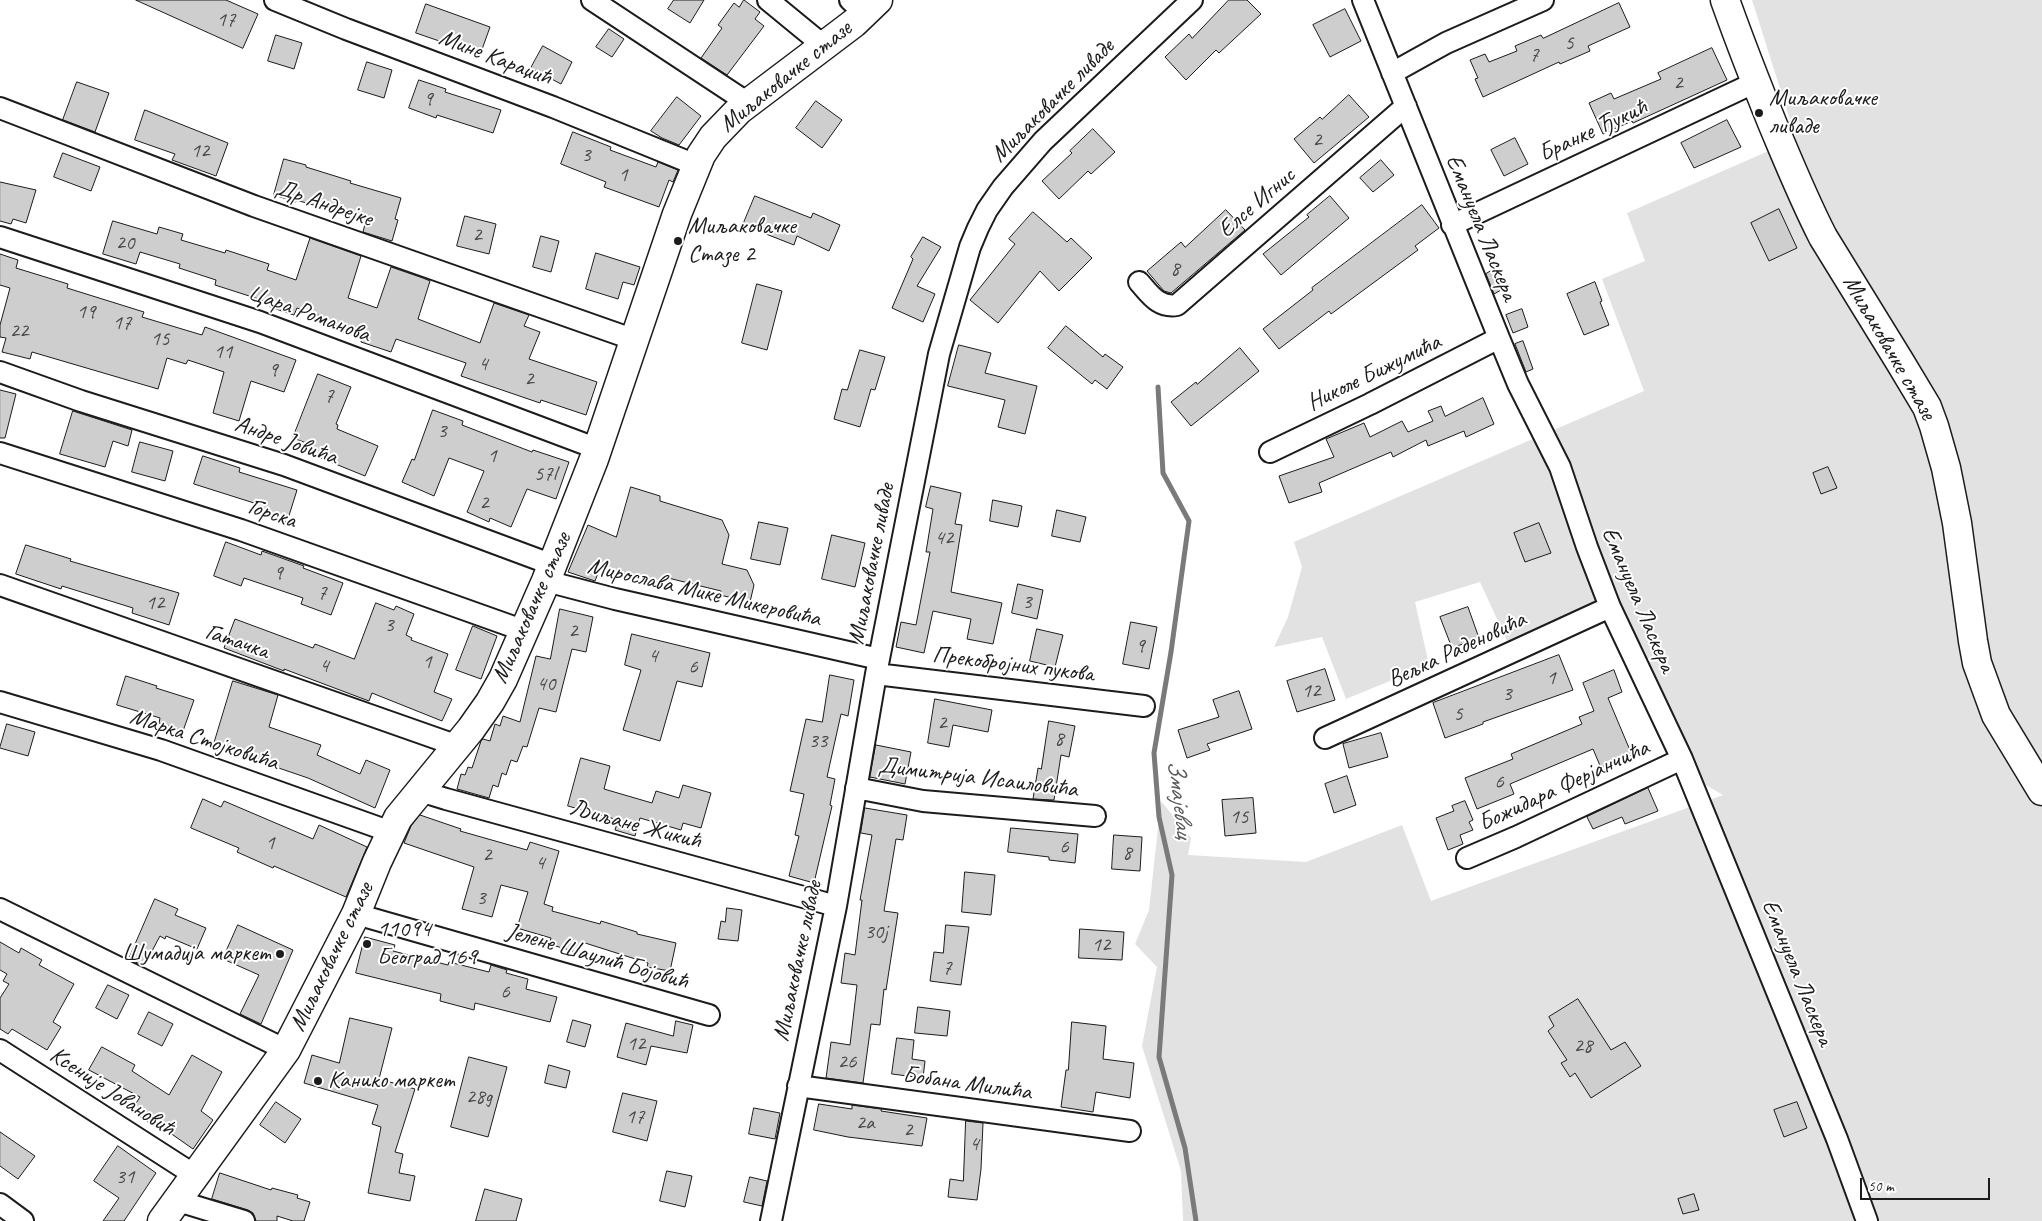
<!DOCTYPE html>
<html>
<head>
<meta charset="utf-8">
<style>
	body { margin:0 }
	#map { position:relative; width:2042px; height:1221px; overflow:hidden; background:#fff; font-family:Caveat,sans-serif }
	canvas { display:block }
	.scale { position:absolute; left:1860px; top:1178px; width:130px; height:22px; box-sizing:border-box; border:2px solid #1c1c1c; border-top:0; padding-left:6px; font-size:15px; line-height:18px; white-space:nowrap; color:#1c1c1c; -webkit-text-stroke:4px #fff; paint-order:stroke }
</style>
</head>
<body>
<div id="map">
<canvas width="2042" height="1221"></canvas>
<div class="scale">50 m</div>
</div>
<script>
const context = document.querySelector('canvas').getContext('2d');
context.lineJoin = 'round';
function fill(path, color) { context.fillStyle = color; context.fill(path, 'evenodd'); }
function strokePath(path, color, width, dash) { context.strokeStyle = color; context.lineWidth = width; context.lineCap = dash ? 'butt' : 'round'; context.setLineDash(dash || []); context.stroke(path); }
function write(font, color, halo, rows, align = 'center') {
  context.font = font + ' Caveat,sans-serif'; context.lineWidth = 4; context.setLineDash([]); context.textBaseline = 'middle'; context.strokeStyle = halo; context.fillStyle = color; for (const [text, x, y, turn = 0] of rows) {
    context.save(); context.translate(x, y); context.rotate((+turn || 0) * Math.PI / 180); context.textAlign = isNaN(turn) ? turn : align; if (halo) context.strokeText(text, 0, 0); context.fillText(text, 0, 0); context.restore();
  }
}
const green = new Path2D(`
	M1752,0H2042V1221H1183L1181,1171L1142,1046L1157,967L1135,944L1149,910L1161,801L1191,838L1188,855L1306,862L1402,825L1431,901L1723,795L1704,784L1617,595L1508,643L1480,582L1415,602L1429,665L1346,699L1322,637L1274,647L1288,617L1302,567L1294,542L1644,391L1602,279L1645,261L1627,213L1796,139Z`);
const stream = new Path2D(`
	M1158,387L1163,473L1189,521L1171,652L1154,753L1159,817L1172,875L1159,1057L1185,1148L1196,1221`);
const building = new Path2D(`
	M136,0H226L258,14L243,48Z
	M674,0H704L690,23L668,9Z
	M744,0L760,12L755,19L764,26L727,75L701,58L722,28L718,25L734,3L739,7Z
	M1229,0H1247L1261,14L1219,53L1216,50L1186,80L1165,57L1189,34L1192,38Z
	M1619,3L1630,27L1588,46L1590,51L1560,64L1559,62L1483,97L1475,79L1478,78L1470,60L1485,54L1489,62L1517,51L1515,46L1541,35L1543,38Z
	M426,4L490,27L480,55L416,33Z
	M1345,9L1361,41L1330,57L1313,25Z
	M609,29L624,39L612,57L596,47Z
	M276,35L302,43L294,69L268,61Z
	M543,46L572,62L561,84L531,68Z
	M1712,48L1727,80L1633,123L1632,121L1603,134L1589,103L1611,93L1614,99L1661,79L1658,73Z
	M367,62L392,70L384,98L358,90Z
	M419,80L446,89L445,92L501,110L493,133L437,115L436,118L409,108Z
	M77,82L109,93L95,132L63,120Z
	M1349,95L1369,117L1314,163L1294,139L1320,117L1322,119Z
	M677,97L701,116L679,145L662,138L651,131Z
	M816,101L842,120L822,148L796,128Z
	M145,110L228,143L216,176L172,160L175,154L135,140Z
	M1727,120L1741,147L1694,168L1681,143Z
	M1093,129L1115,152L1091,174L1088,171L1059,199L1042,181L1072,153L1070,151Z
	M573,132L611,147L610,150L656,167L658,162L678,170L673,182L669,180L659,207L604,187L606,182L561,164Z
	M1515,138L1528,164L1504,176L1491,150Z
	M63,153L100,167L91,191L54,177Z
	M284,159L306,165V167L351,181L350,183L401,198L395,219L398,220L392,241L363,232L366,220L296,200V202L274,195Z
	M1381,160L1394,175L1373,192L1360,178Z
	M0,182L36,190L26,223L13,219L11,224L0,221Z
	M755,196L811,218L813,213L840,225L829,251L797,236L794,245L743,225Z
	M1330,196L1349,218L1281,275L1263,254L1309,217L1307,215Z
	M1422,205L1439,228L1415,246L1418,250L1331,314L1329,311L1279,349L1263,329L1313,290L1312,288Z
	M1779,209L1797,248L1769,261L1751,223Z
	M1226,210L1245,230L1171,293L1164,291L1147,271L1181,242L1185,247Z
	M1033,212L1067,242L1071,238L1092,258L1059,291L1040,271L998,323L970,300L1015,244L1009,239Z
	M465,216L496,224L489,254L457,246Z
	M113,221L157,234L159,227L183,234L181,240L225,253L226,250L269,264L267,270L296,280L310,238L361,256L348,298L377,308L391,267L423,278L430,281L418,319L480,343L494,303L529,315L524,326L540,332L529,359L597,382L586,415L541,400L540,403L461,376L466,363L396,339L391,352L361,342L362,338L322,325L324,317L297,308L294,315L270,307L271,303L215,285L216,280L179,268L180,264L140,252L136,264L103,254Z
	M541,236L559,241L551,272L533,267Z
	M923,237L941,247L917,286L935,294L923,322L892,308L913,259L911,257Z
	M596,253L640,267L634,285L623,282L618,299L586,289Z
	M0,254L18,260L16,268L68,284L67,288L144,312L142,317L202,335L205,327L296,360L284,392L251,381L239,421L213,413L224,372L188,360L186,364L167,358L158,389L32,352L30,359L2,352L6,338L0,337V325L10,288L0,285Z
	M1498,267L1508,286L1494,294L1486,274Z
	M1595,282L1602,301L1600,302L1609,325L1584,335L1567,294Z
	M757,284L782,291L767,350L742,343Z
	M1522,309L1528,327L1513,333L1506,315Z
	M1066,326L1103,357L1105,354L1123,367L1107,389L1095,380L1092,384L1048,348Z
	M1523,341L1533,369L1526,372L1515,344Z
	M959,345L991,353L985,373L1037,386L1025,434L998,427L1005,400L948,386Z
	M1240,348L1259,371L1191,426L1171,402L1196,382L1197,384Z
	M860,350L885,357L875,390L871,389L860,427L834,419L842,389L847,390Z
	M318,374L351,387L336,424L338,425L337,429L378,446L365,476L306,452L309,444L293,438Z
	M0,390L16,394L5,438H0Z
	M1483,398L1494,424L1466,437L1464,431L1428,446L1426,440L1393,457L1391,452L1319,483L1322,492L1289,503L1279,476L1334,457L1326,439L1364,423L1370,437L1402,421L1408,432L1433,421L1428,411L1441,406L1445,416Z
	M433,410L463,421L462,425L532,452L533,450L569,462L556,499L527,489L511,527L490,518L489,522L467,512L484,471L449,458L434,496L402,482L412,459L414,460Z
	M73,411L132,430L128,446L113,441L105,467L60,454Z
	M140,442L173,451L165,481L132,472Z
	M203,456L240,468L239,472L297,490L287,522L252,511L254,503L194,484Z
	M1828,467L1837,488L1821,494L1813,473Z
	M931,486L961,493L955,524L962,525L951,592L1002,603L993,644L967,639L971,619L933,611L924,653L896,647L901,622L916,625L930,552H926L933,509L926,507Z
	M631,487L660,496V501L722,520L729,535L722,564L747,570L754,585L750,602L720,595L721,591L664,577L663,583L600,568L595,581L568,572L588,525L616,537Z
	M993,500L1022,506L1018,527L990,521Z
	M1057,510L1086,517L1080,542L1052,536Z
	M759,522L788,528L780,565L751,559Z
	M1539,523L1551,553L1525,562L1514,533Z
	M832,535L865,543L855,587L822,579Z
	M226,542L261,555L262,551L304,566L303,568L343,583L331,615L301,604L303,598L244,578L241,586L214,576Z
	M26,545L71,559L70,561L179,593L169,625L132,613L133,608L62,586L61,589L16,574Z
	M1018,584L1043,590L1037,619L1012,613Z
	M376,603L394,610L396,606L414,614L406,635L412,638L411,640L448,654L434,692L452,699L442,721L372,693L369,701L284,669V671L224,648L235,619L313,648L315,644L354,659Z
	M1468,607L1479,638L1452,648L1440,617Z
	M560,609L593,617L586,652L572,649L556,712L539,708L527,747L523,746L517,762L511,760L506,775L502,773L498,787L493,785L489,798L457,789L461,774L465,775L468,767L472,768L481,741L483,739L490,741L495,724L500,726L503,716L520,722L536,656L550,659Z
	M1131,622L1157,627L1149,669L1123,664Z
	M473,626L497,636L481,679L456,670Z
	M1037,629L1063,635L1055,667L1030,661Z
	M632,634L710,653L702,687L677,681L660,741L623,730L641,670L625,665Z
	M1559,655L1573,690L1483,722V724L1445,738L1433,703Z
	M1325,669L1335,700L1297,712L1287,681Z
	M1614,670L1622,692L1608,698L1632,755L1601,768L1593,749L1510,784L1514,794L1477,809L1465,778L1513,759L1511,754L1582,724L1579,717L1594,711L1583,683Z
	M830,675L854,680L848,716L841,714L827,777L835,779L830,805L832,806L814,883L789,876L799,836L795,835L804,794L790,791L806,719L822,722Z
	M126,676L157,686L156,688L194,700L183,731L159,723L160,718L117,705Z
	M233,681L278,695L269,727L321,745L317,755L360,774L366,760L390,770L375,808L308,778L264,763V761L214,744Z
	M1239,691L1252,729L1207,744L1210,750L1187,758L1178,730L1219,717L1213,700Z
	M935,699L992,710L988,732L953,725L949,747L928,743Z
	M1049,721L1075,726L1069,757L1061,755L1054,800L1033,799L1038,768L1041,769Z
	M7,724L35,732L28,756L0,748Z
	M1381,733L1388,757L1349,768L1343,744Z
	M876,745L911,752L905,784L870,777Z
	M581,758L610,766L604,789L652,803L656,791L679,798L683,785L711,793L701,828L683,823L681,830L640,818L635,836L615,830L618,820L568,806Z
	M1347,776L1356,805L1334,813L1325,784Z
	M1648,788L1658,811L1625,824L1622,817L1593,829L1587,817Z
	M1253,798L1256,833L1225,836L1222,800Z
	M203,799L221,807L224,801L313,839L319,825L367,847L346,897L274,866L273,868L237,852L239,848L191,828Z
	M1465,801L1473,820L1469,822L1473,830L1460,835L1463,844L1448,850L1436,818L1454,811L1452,806Z
	M865,808L907,815L903,840L896,839L884,911L898,913L886,990L884,989L880,1025L871,1024L863,1083L826,1078L831,1042L850,1045L857,985L841,983L845,953L855,955L862,900H860L872,835L861,833Z
	M420,815L461,829L460,831L527,850L530,842L559,851L544,904L553,907L552,911L600,924L601,921L637,932V934L676,943L670,971L647,967L648,963L582,942L579,953L549,944L551,938L517,928L528,892L501,885L492,917L462,909L474,867L404,843L411,826Z
	M1011,828L1078,834L1075,863L1049,860V857L1008,852Z
	M1114,835L1142,837L1140,871L1112,869Z
	M965,872L995,875L991,915L962,912Z
	M155,899L178,909L175,915L206,928L197,949L166,936L165,939L160,936L144,966L129,959Z
	M727,908L742,910L738,941L718,939L721,921L725,922Z
	M238,925L293,950L261,1024L240,1014L259,975L223,959Z
	M946,925L969,927L961,985L930,981L934,952L943,953Z
	M1080,929L1124,932L1122,960L1079,958Z
	M365,937L395,945L393,951L448,965L449,962L489,972L491,965L507,970L506,973L528,979L526,989L557,997L550,1022L475,1003L474,1010L440,1001L441,994L356,973Z
	M0,942L19,953L21,948L42,960L39,965L74,984L53,1022L61,1027L47,1050L12,1029L8,1034L0,1029V998L9,984L3,981L7,974L0,970Z
	M108,985L129,995L117,1019L96,1008Z
	M1578,999L1611,1050L1625,1042L1641,1066L1591,1098L1575,1073L1570,1077L1561,1063L1567,1060L1548,1031L1554,1026L1549,1017Z
	M918,1007L950,1011L947,1036L915,1033Z
	M149,1012L173,1024L162,1046L138,1034Z
	M350,1018L392,1028L379,1079L415,1089L395,1152L403,1154L399,1173L415,1176L410,1201L368,1193L381,1127L372,1124L378,1105L304,1083L312,1055L339,1063Z
	M573,1020L591,1025L585,1047L567,1042Z
	M676,1021L693,1025L687,1053L651,1046L646,1065L617,1057L626,1023L673,1036Z
	M1072,1022L1106,1026L1103,1059L1134,1063L1130,1098L1096,1092L1093,1112L1061,1107L1066,1070H1068Z
	M897,1038L914,1040L912,1059L925,1061L923,1078L892,1074Z
	M102,1047L135,1065L132,1071L169,1095L192,1055L222,1072L201,1111L213,1120L193,1149L156,1123L154,1126L131,1111L140,1097L89,1070Z
	M469,1057L507,1067L488,1137L451,1127Z
	M549,1065L570,1071L566,1088L545,1083Z
	M623,1093L657,1101L647,1141L613,1132Z
	M276,1102L301,1119L285,1143L260,1125Z
	M1797,1102L1807,1128L1784,1137L1774,1110Z
	M819,1104L852,1109V1105L882,1109L881,1111L927,1118L922,1146L848,1137L814,1130Z
	M754,1108L780,1113L775,1139L749,1134Z
	M966,1121L983,1123L981,1169L977,1200L948,1197L950,1179L963,1181Z
	M0,1132L35,1156L18,1179L0,1166Z
	M118,1146L156,1173L124,1221H103L119,1198L94,1181Z
	M667,1171L692,1176L685,1207L660,1201Z
	M220,1173L271,1190L272,1188L298,1195L297,1198L310,1202L304,1221H293L277,1216V1221H256L253,1213L248,1210L212,1199Z
	M750,1177L767,1181L762,1206L744,1202Z
	M485,1189L522,1199L516,1221H476Z
	M1694,1194L1699,1210L1683,1214L1678,1199Z`);
const street = new Path2D(`
	M275,0L346,29L553,107L696,165
	M592,0L748,103
	M768,0L824,46
	M850,0L864,13
	M1363,0L1499,338L1518,384L1560,467L1587,547L1610,607L1682,759L1837,1139L1867,1221
	M1392,73L1446,43L1543,0
	M0,108L254,206L635,340
	M1452,225L1756,82
	M0,237L260,322L598,449
	M1139,282C1150,294 1158,308 1177,305L1406,106
	M0,372L81,401L284,465L553,565
	M1270,452L1370,404L1499,338
	M0,453L241,530L525,631
	M546,581L615,599L879,659
	M0,585L458,746
	M876,674L1144,706
	M0,702L161,750L391,832
	M1325,738L1610,607
	M422,788L433,795L446,799L836,906
	M856,788L923,801L1095,816
	M1467,858L1516,837L1682,759
	M0,909L286,1050
	M356,914L709,1015
	M0,1050L196,1176
	M798,1086L1130,1131
	M178,1201L244,1221
	M0,1204L23,1221
	M771,1221L836,906L876,674L939,354L970,247L978,228L987,210L1003,187L1043,141L1192,0`);
const secondary = new Path2D(`
	M1725,0C1740,42 1756,83 1773,125C1789,163 1804,200 1823,237L1900,362L1927,407L1934,426L1946,468L1957,523L1973,641L1977,663L1996,715L2042,791
	M162,1221L286,1050L356,914L377,862L398,818L471,729L490,702L503,679L546,581L594,459L677,214L701,155L713,137L739,110L854,23L878,0`);
const markers = [
	[1759,113,5,"#1c1c1c"],
	[678,241,5,"#1c1c1c"],
	[367,944,5,"#1c1c1c"],
	[280,954,5,"#1c1c1c"],
	[318,1081,5,"#1c1c1c"]
];
const numberNames = [
	["17",226,20],
	["5",1569,43],
	["7",1534,55],
	["2",1678,83],
	["9",428,99],
	["2",1317,140],
	["12",200,151],
	["3",586,155],
	["1",623,175],
	["2",477,235],
	["20",125,243],
	["8",1175,269],
	["19",86,312],
	["17",122,323],
	["22",19,331],
	["15",160,339],
	["11",223,352],
	["4",483,364],
	["9",273,370],
	["2",529,379],
	["7",329,396],
	["3",442,431],
	["1",492,456],
	["57l",545,474],
	["2",484,503],
	["42",944,538],
	["9",278,573],
	["7",322,593],
	["3",1027,602],
	["12",155,603],
	["3",389,625],
	["2",573,631],
	["9",1140,646],
	["4",653,656],
	["1",427,662],
	["4",324,666],
	["6",693,667],
	["1",1551,678],
	["40",546,684],
	["12",1311,691],
	["3",1507,694],
	["5",1458,714],
	["2",942,723],
	["8",1059,739],
	["33",818,741],
	["6",1499,782],
	["15",1239,817],
	["1",270,843],
	["6",1064,847],
	["8",1127,853],
	["2",487,855],
	["4",540,863],
	["3",481,898],
	["30j",876,932],
	["12",1101,945],
	["7",947,968],
	["6",505,992],
	["12",636,1044],
	["28",1583,1046],
	["26",847,1062],
	["28g",479,1097],
	["17",635,1117],
	["2a",865,1123],
	["2",908,1130],
	["4",974,1144],
	["31",125,1177]
];
const streetNames = [
	["Мине Караџић",495,58,21],
	["Миљаковачке стазе",786,77,-39],
	["Миљаковачке ливаде",1053,101,-45],
	["Бранке Ђукић",1593,131,-25],
	["Елсе Игнис",1257,203,-41],
	["Др Андрејке",324,204,19],
	["Емануела Ласкера",1481,228,68],
	["Цара Романова",309,314,20],
	["Миљаковачке стазе",1889,348,60],
	["Николе Бижумића",1374,373,-26],
	["Андре Јовића",286,441,19],
	["Горска",272,514,19],
	["Миљаковачке ливаде",872,564,-79],
	["Мирослава Мике Микеровића",704,593,13],
	["Емануела Ласкера",1638,600,67],
	["Миљаковачке стазе",532,608,-66],
	["Гатачка",237,642,19],
	["Вељка Раденовића",1457,650,-25],
	["Прекобројних пукова",1013,665,7],
	["Марка Стојковића",204,740,18],
	["Димитрија Исаиловића",978,778,7],
	["Божидара Ферјанчића",1564,786,-25],
	["Љиљане Жикић",635,825,15],
	["Миљаковачке стазе",332,957,-64],
	["Јелене Шаулић Бојовић",597,957,16],
	["Миљаковачке ливаде",798,961,-78],
	["Емануела Ласкера",1797,973,68],
	["Бобана Милића",967,1084,8],
	["Ксеније Јовановић",112,1092,33]
];
const poiNames = [
	["Миљаковачке",1769,99],
	["ливаде",1769,127],
	["Миљаковачке",688,227],
	["Стазе 2",688,255],
	["11094",377,930],
	["Београд 169",377,958],
	["Шумадија маркет",270,954,"right"],
	["Канико маркет",328,1081]
];
const waterNames = [
	["Змајевац",1179,799,83]
];
fill(green, '#e2e2e2');
strokePath(stream, '#7a7a7a', 5);
fill(building, '#cecece');
strokePath(building, '#1c1c1c', 1);
strokePath(street, '#1c1c1c', 24);
strokePath(secondary, '#1c1c1c', 31);
strokePath(street, '#fff', 20);
strokePath(secondary, '#fff', 28);
for (const [x, y, r, color] of markers) { const dot = new Path2D(); dot.arc(x, y, r, 0, 2 * Math.PI); context.fillStyle = color; context.fill(dot); strokePath(dot, '#fff', 2); }
write('21px', '#484848', null, numberNames);
write('24px', '#1c1c1c', '#fff', streetNames);
write('24px', '#1c1c1c', '#fff', poiNames, 'left');
write('italic 25px', '#5a5a5a', '#fff', waterNames);
</script>
</body>
</html>
